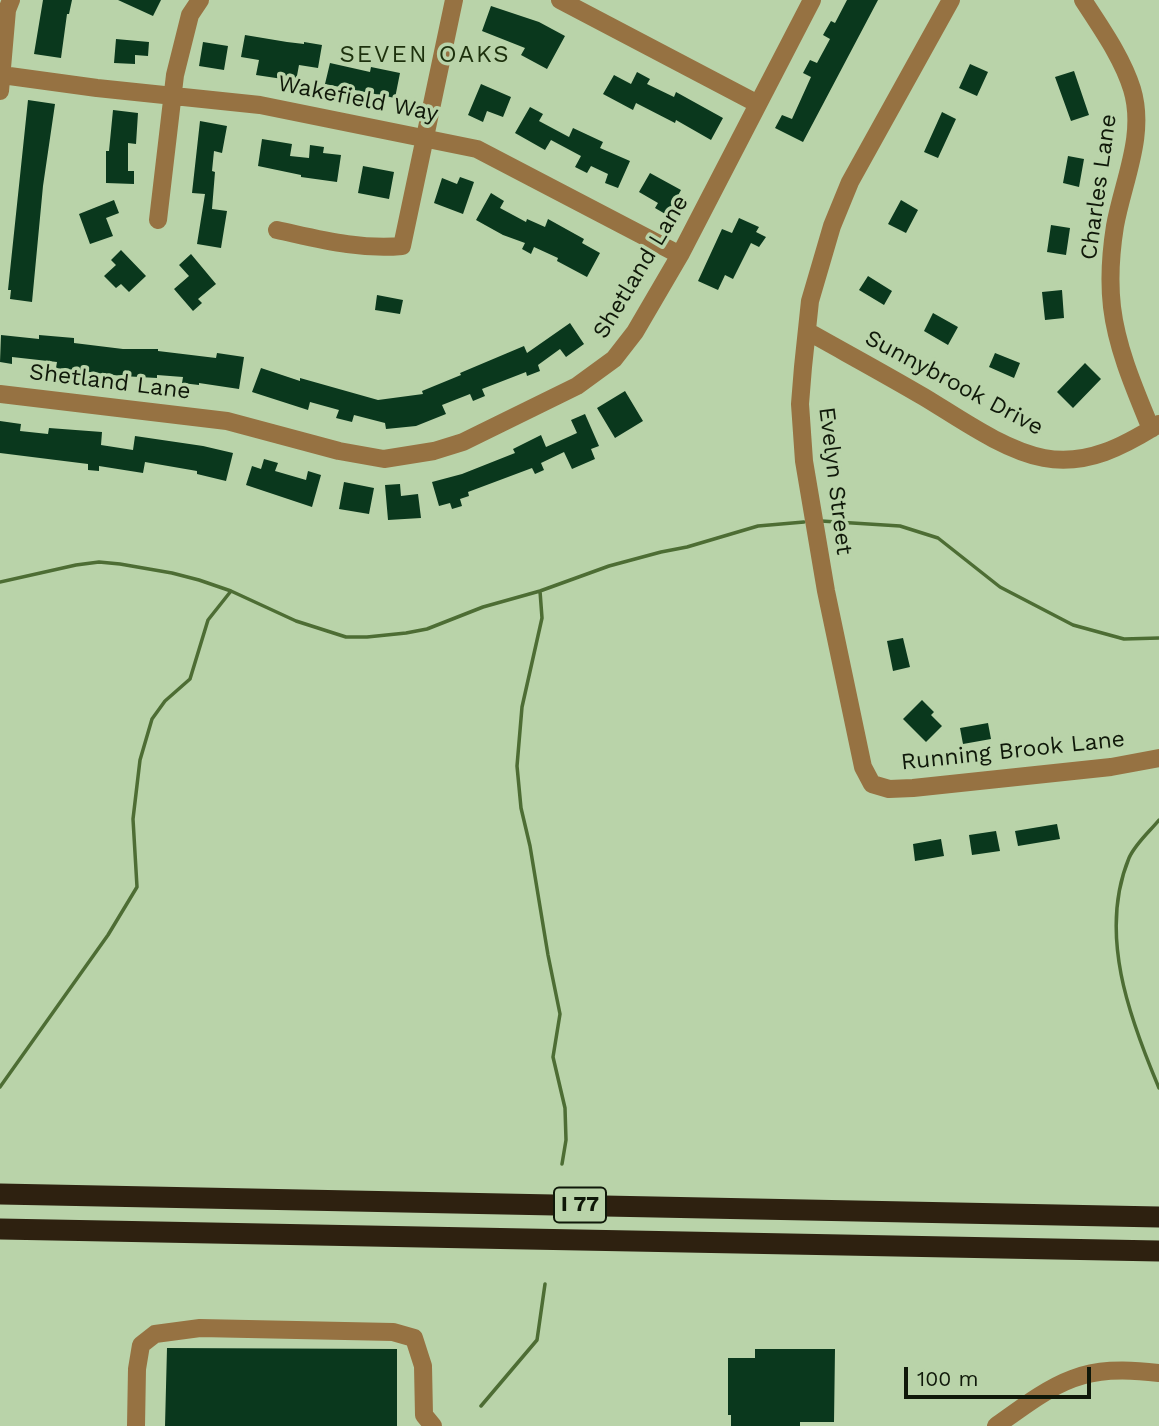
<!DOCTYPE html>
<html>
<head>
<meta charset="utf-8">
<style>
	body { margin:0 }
	#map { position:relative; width:1159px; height:1426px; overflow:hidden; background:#b9d3a9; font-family:"Work Sans",sans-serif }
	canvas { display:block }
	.scale { position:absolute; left:904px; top:1367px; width:187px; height:32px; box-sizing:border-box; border:4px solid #0f1809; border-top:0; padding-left:9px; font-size:21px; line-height:24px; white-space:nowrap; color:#0f1809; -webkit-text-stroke:5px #b9d3a9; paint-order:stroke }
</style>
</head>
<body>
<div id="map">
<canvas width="1159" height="1426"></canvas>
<div class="scale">100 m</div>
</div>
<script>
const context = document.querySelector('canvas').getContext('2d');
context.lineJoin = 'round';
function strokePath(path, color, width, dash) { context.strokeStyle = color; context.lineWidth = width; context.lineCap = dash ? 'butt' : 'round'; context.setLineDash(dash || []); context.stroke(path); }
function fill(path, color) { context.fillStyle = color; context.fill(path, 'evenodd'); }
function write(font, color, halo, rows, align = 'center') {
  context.font = font + ' "Work Sans",sans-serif'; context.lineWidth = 7; context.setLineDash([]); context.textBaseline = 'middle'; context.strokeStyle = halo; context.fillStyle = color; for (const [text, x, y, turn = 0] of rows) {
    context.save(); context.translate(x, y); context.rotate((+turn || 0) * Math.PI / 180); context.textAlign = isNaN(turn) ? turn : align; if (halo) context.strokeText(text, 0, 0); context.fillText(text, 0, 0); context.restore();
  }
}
const stream = new Path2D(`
	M821,521L900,526L938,538L1000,587L1073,625L1124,639L1159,638
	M0,582L76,565L99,562L120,564L172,573L199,580L231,591L296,621L346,637H367L406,633L427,629L483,607L540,591L609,566L661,552L687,547L758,526L804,522
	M540,591L542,618L522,707L517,766L521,808L530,846L548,955L560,1014L553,1057L565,1108L566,1140L562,1164
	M1159,820C1150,831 1135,844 1129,858C1098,933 1129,1017 1159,1088
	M0,1087L108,935L137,887L133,819L140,760L152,719L165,701L190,679L208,620L231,591
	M481,1406L537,1340L545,1284`);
const building = new Path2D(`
	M43,0H72L69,14H67L61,58L34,54Z
	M118,0H161L153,16Z
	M847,0H878L803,142L775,128L782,115L792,119L811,77L803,73L810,60L817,63L830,39L823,35L831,21L835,23Z
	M491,6L539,22L565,36L547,69L521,55L525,48L482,31Z
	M245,35L287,42L304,44V42L322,45L318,68L299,65L296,81L256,75L259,60L241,57Z
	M116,39L149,42L148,56L135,55V64L114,63Z
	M203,42L228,46L224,70L199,66Z
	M330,63L370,72L371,67L400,73L395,98L325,84Z
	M970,64L988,72L977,96L959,88Z
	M1074,71L1089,115L1071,121L1055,77Z
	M637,72L650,79L647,84L674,97L676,92L723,118L711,140L676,120L675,123L636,103L633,110L603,94L614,75L631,84Z
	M481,84L511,97L503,117L487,111L483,122L468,115Z
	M28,100L55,104L43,186L32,302L10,299L11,290H8Z
	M530,107L543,114L539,121L569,137L573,128L603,142L600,148L630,161L618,188L605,183L608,174L591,166L587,173L575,167L581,156L551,140L545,150L515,133Z
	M113,110L138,113L136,144L128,143V171H134V184L106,183V151H109Z
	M942,112L956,119L938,158L924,152Z
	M200,121L227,126L222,153L214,151L212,171L215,172L212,209L227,211L221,248L197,244L205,194L192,193Z
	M262,139L292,144L290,156L309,158L310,145L324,147L323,153L341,155L337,182L301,177V175L258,166Z
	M1068,156L1084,159L1079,187L1063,183Z
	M363,166L394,172L389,199L358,193Z
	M650,173L681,190L667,215L655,208L658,203L639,192Z
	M460,177L474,182L463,214L434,203L442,178L457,184Z
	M491,193L504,201L500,208L526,222L527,219L545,227L548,219L584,239L582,243L600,253L587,277L557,261L558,258L534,247L531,254L522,249L525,243L503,235L476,220Z
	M114,200L119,213L106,218L113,236L90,244L79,214Z
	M901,200L918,210L906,233L888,224Z
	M739,218L759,227L756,232L766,237L759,247L751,243L733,279L725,275L718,290L698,281L722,229L732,233Z
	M1051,225L1070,228L1066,255L1047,252Z
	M121,250L146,276L129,292L121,284L116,288L104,276L116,265L111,260Z
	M191,254L216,284L198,299L202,303L193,311L174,289L189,276L179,265Z
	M868,276L892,291L884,305L859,290Z
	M1062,290L1064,318L1045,320L1042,292Z
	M377,295L403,300L400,314L375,310Z
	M933,313L958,327L948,345L924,331Z
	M570,323L584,344L566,357L560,349L538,365L540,371L527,376L526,372L482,389L485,396L473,401L470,394L442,405L446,414L416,426L386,429L385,423L354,415L352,422L336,418L339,410L310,402L308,410L252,392L261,368L300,381V378L378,400L423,394L422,391L461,375L460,373L524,346L527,353Z
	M1,335L39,339V335L74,338V343L123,349H158V351L216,358L217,353L244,357L239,389L199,383V385L182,383L183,377L157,375V378L122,376L56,368L57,362L12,357V364L0,362Z
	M995,353L1020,363L1014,378L989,367Z
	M1085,363L1101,379L1073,408L1057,392Z
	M625,391L643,421L615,438L597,408Z
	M585,414L599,446L591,449L595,459L572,469L564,452L541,463L544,470L535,474L532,468L468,492L469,496L460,499L462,506L452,509L450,503L439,506L432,482L462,474L515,453L513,449L541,435L546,447L577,433L571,420Z
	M0,421L21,424L20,431L48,434L49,428L102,432L101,445L133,450L135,436L203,446L233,453L226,481L197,474V471L145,462L143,473L99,466V471L88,470V464L0,453Z
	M264,459L278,463L275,471L306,480L308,471L321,475L312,507L246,485L252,466L261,469Z
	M344,482L374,488L369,514L339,509Z
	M400,484L401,496L418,494L421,518L388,520L385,485Z
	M903,638L910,667L893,671L887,641Z
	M922,700L934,712L931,715L942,726L926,742L903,719Z
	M988,723L991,739L963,744L960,728Z
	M1057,824L1060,839L1018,846L1015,831Z
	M996,831L1000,851L972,855L969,835Z
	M941,839L944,856L915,861L913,844Z
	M167,1348L397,1349V1426H165Z
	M755,1349H835L834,1422H800V1426H731V1415H728V1358H755Z`);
const minor = new Path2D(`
	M560,0L758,104
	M951,0L850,182L832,226L810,301L803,367L800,404L804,461L826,591L863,767L872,784L889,789L913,788L1111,767L1159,758
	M1083,0C1101,28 1122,57 1132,89C1146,135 1123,181 1115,226C1111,251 1109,281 1112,307C1117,349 1135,390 1151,429
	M2,75L97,88L260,105L477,149L680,255
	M0,91L7,10L11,0
	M158,220L175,75L190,15L200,0
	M277,230C319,239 359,250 402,246L454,0
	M807,331C846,353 885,374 924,397C959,418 1003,450 1044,458C1087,466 1124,446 1159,424
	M0,394L227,421L339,451L384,459L434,451L463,442L577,386L614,359L635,332L680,255L812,0
	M136,1426L137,1369L141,1345L155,1334L200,1328L393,1332L414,1338L423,1366L424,1415L433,1426
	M996,1426C1057,1382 1081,1363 1159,1373`);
const highway = new Path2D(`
	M0,1194L1159,1217
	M0,1229L1159,1251`);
const shields = [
	[580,1205,52]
];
const shieldNames = [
	["I 77",580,1205]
];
const streetNames = [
	["Wakefield Way",358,99,11],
	["Charles Lane",1099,187,-82],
	["Shetland Lane",641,267,-59],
	["Shetland Lane",110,382,7],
	["Sunnybrook Drive",954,383,28],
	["Evelyn Street",835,481,83],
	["Running Brook Lane",1013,751,-6]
];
const neighbourhoodNames = [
	["SEVEN OAKS",425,55]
];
strokePath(stream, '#4d6d34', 3.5);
fill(building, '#0a381d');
strokePath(minor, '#967242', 18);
strokePath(highway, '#2e2110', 21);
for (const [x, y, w] of shields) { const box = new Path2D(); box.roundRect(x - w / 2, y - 17.5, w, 35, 5); context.fillStyle = '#b9d3a9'; context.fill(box); strokePath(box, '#0f1809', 2); }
write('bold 21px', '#0f1809', null, shieldNames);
write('23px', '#0f1809', '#b9d3a9', streetNames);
context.letterSpacing = '2px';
write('24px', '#1d310d', '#b9d3a9', neighbourhoodNames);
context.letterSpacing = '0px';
</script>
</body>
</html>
